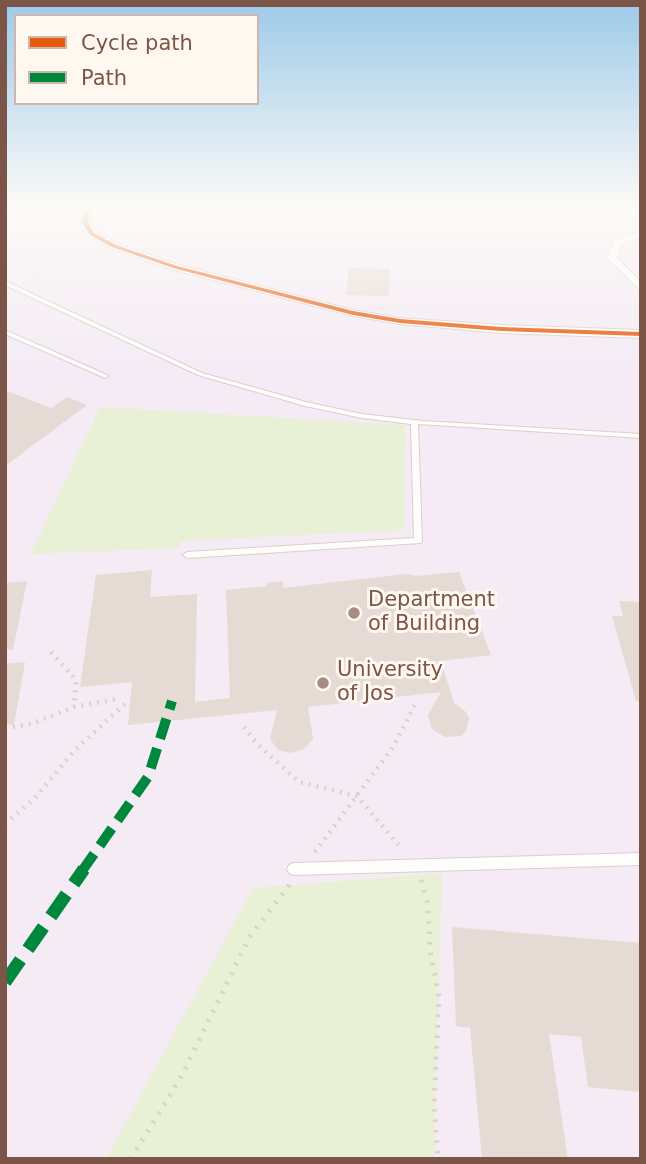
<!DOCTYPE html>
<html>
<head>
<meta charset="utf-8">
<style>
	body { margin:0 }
	#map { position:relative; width:646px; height:1164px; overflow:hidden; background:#f9f3ed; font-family:"DejaVu Sans",sans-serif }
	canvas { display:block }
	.frame { position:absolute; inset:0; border:7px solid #7c5549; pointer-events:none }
	.legend { position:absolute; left:14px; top:14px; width:245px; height:91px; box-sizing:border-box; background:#fff8f1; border:2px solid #cbb7ae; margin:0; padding:9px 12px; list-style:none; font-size:21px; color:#7c5549 }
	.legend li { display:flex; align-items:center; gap:14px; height:35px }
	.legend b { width:35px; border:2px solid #cbb7ae }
</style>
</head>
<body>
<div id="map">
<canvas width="646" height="1164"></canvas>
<div class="frame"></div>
<ul class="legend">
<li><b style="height:9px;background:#e8590c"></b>Cycle path</li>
<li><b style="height:9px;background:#00873e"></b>Path</li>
</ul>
</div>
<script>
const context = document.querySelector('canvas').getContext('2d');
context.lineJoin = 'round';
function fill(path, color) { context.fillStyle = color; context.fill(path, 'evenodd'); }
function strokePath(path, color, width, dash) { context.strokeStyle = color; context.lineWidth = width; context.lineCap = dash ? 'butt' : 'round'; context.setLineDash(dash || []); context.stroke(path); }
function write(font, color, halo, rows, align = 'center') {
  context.font = font + ' "DejaVu Sans",sans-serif'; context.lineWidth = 6; context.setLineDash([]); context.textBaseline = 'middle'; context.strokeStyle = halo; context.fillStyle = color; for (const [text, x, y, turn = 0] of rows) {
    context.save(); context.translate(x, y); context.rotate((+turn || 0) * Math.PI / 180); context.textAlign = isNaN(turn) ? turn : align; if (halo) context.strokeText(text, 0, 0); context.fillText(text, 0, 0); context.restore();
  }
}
const education = new Path2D(`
	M5,207H641V1159H5Z`);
const green = new Path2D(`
	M100,407L405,425L404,530L180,541L179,548L31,554Z
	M442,873L434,1159H106L253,888Z`);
const building = new Path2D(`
	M349,268L390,269L389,296L346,295Z
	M5,390L51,408L67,397L87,405L5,466Z
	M152,570L150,597L197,594L195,702L230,698L226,590L267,586V583L283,581V588L406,574L417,576L459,572L491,655L441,661L454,703L465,711L469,718L466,731L461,736L445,737L432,729L428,715L441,692L308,707L313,739L304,749L291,753L278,750L270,739L277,710L128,725L132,682L80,687L96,575Z
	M27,581L13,650L5,649V583Z
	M619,601L641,602V701H636L612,616H623Z
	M25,662L14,725L5,724V664Z
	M452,927L641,943V1092L588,1087L581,1037L549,1034L568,1159H482L470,1028L456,1026Z`);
const pathFar2 = new Path2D(`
	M26,281L84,243`);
const pathFar1 = new Path2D(`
	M51,652L76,680L74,707
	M244,727L257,744L299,782L357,796L402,849
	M5,728L31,724L74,707L117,699
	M5,824L35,798L74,751L127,702
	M315,852L393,747L417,701`);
const path = new Path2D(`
	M421,880L428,905L430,950L439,997L434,1104L438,1159
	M131,1159L182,1075L250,936L291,883`);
const lane = new Path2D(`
	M282,207H286L279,222H275Z
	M5,281L202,373L306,402L362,414L423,421L641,434V438L418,424L422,541L421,543L187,558L183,555L187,552L414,538L411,424L362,418L305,406L198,375L5,285Z
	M5,330L107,375L108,376L105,378L103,377L5,334Z
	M641,853V865L293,875L289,873L287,869L289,865L293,863Z`);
const street = new Path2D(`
	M33,207H49L5,220V214Z
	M83,207H92L90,223L96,232L118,244L179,265L353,310L400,318L501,325L641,330V338L501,333L400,324L353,316L171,269L110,248L89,236L80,223Z
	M641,231V237L621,244L617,258L641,282V291L607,258L614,240Z`);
const quietFar1 = new Path2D(`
	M82,871L148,777L172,701`);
const quiet = new Path2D(`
	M5,982L84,869`);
const cycleway = new Path2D(`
	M85,207H91L88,223L94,233L116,245L177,266L353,311L400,319L501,327L641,332V336L501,331L400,323L353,315L173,268L112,247L90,235L82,223Z`);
const markers = [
	[354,613,7,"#a88c82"],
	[323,683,7,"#a88c82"]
];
const poiNames = [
	["Department",368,601],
	["of Building",368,625],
	["University",337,671],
	["of Jos",337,695]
];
fill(education, '#f4ebf5');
fill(green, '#e8f0d6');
fill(building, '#e6dad4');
strokePath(lane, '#d9d0cb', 2);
strokePath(street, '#d9d0cb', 2);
strokePath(pathFar2, '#dcd1ce', 2, [1, 3.5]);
strokePath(pathFar1, '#dcd1ce', 4.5, [2, 6]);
strokePath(path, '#dcd1ce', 5, [2.5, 8]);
fill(lane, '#fefdfc');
fill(street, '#fefdfc');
strokePath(quietFar1, '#00873e', 10, [21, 10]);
strokePath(quiet, '#00873e', 13, [27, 13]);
fill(cycleway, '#e8590c');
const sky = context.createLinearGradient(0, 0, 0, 370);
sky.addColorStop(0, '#9dcaea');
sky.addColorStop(0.56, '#fcfaf7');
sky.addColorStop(1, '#fcfaf700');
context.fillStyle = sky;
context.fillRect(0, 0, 646, 370);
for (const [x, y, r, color] of markers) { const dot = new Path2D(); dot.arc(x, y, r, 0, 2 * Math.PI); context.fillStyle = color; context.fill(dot); strokePath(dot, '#fff8f1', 2.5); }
write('21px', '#7c5549', '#fff8f1', poiNames, 'left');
</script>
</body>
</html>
